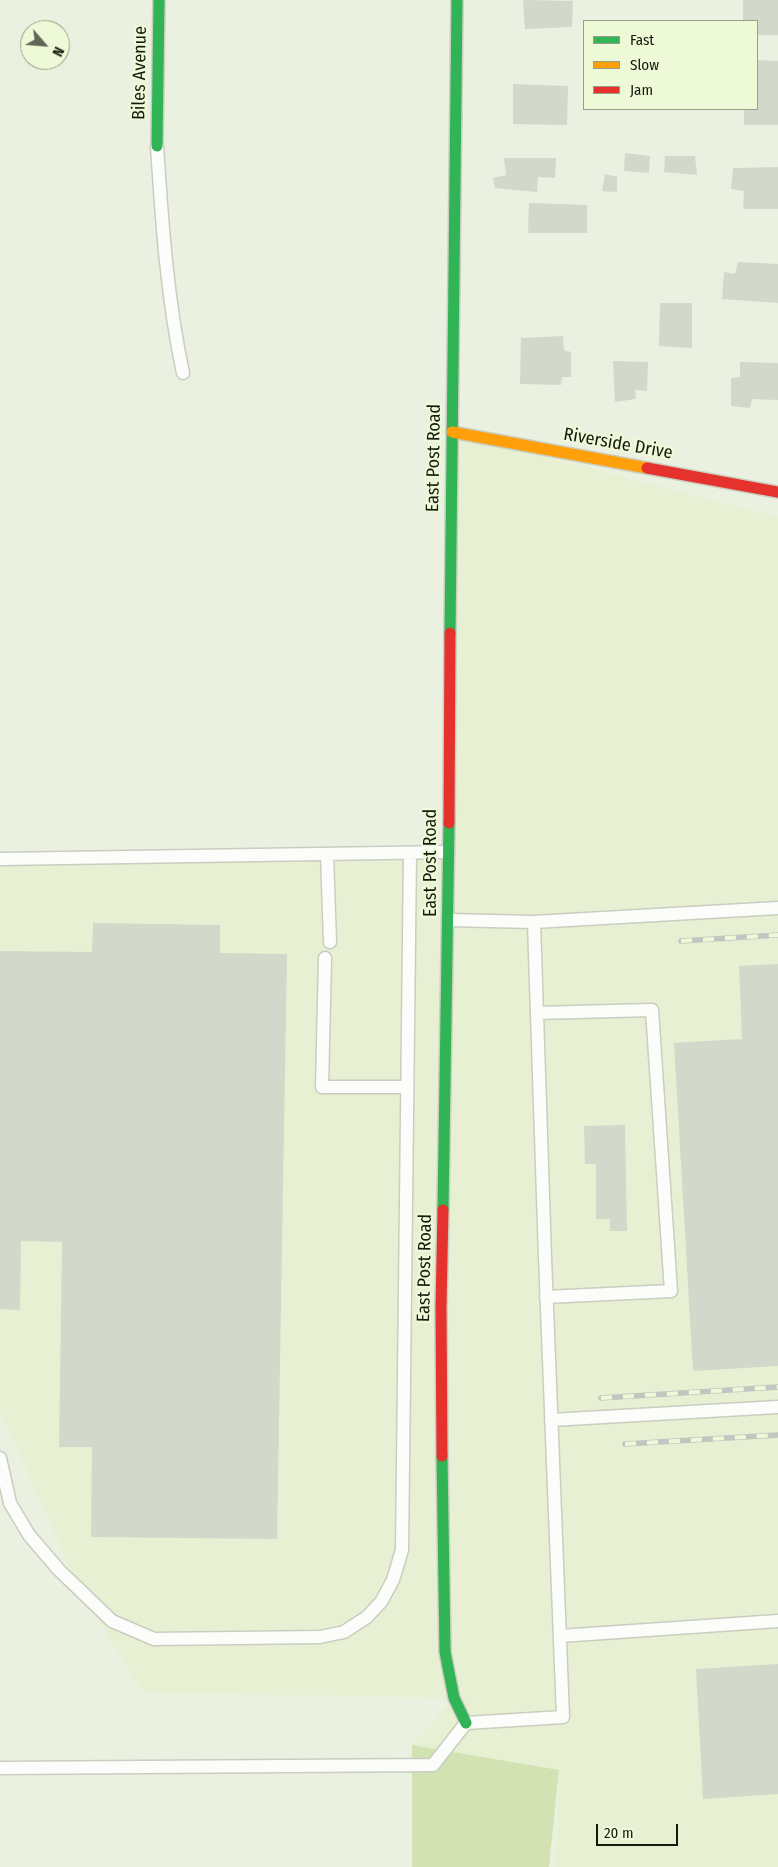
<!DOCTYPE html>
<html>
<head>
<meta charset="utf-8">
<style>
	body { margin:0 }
	#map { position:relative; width:778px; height:1867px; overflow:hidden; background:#ebf1e0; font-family:"Fira Sans Condensed",sans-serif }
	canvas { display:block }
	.legend { position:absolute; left:583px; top:20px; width:175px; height:90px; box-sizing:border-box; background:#eef9d8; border:1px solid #979f87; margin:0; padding:6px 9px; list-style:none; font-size:15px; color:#15190d }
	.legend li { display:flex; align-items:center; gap:10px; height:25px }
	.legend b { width:25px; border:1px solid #979f87 }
	.north { position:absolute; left:20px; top:20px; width:50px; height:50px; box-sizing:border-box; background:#eef9d8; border:1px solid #979f87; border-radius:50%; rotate:117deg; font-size:14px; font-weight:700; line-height:20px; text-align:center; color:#15190d }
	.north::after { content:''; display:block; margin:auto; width:18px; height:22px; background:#606557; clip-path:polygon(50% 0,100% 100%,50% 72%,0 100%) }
	.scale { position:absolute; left:596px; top:1824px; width:82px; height:22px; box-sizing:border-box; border:2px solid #15190d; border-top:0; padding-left:6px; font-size:15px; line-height:18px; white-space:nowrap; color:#15190d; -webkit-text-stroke:4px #eef9d8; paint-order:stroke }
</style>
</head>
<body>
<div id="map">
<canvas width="778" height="1867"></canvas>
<ul class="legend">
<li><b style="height:6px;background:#30b455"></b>Fast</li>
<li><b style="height:6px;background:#ff9f0a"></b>Slow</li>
<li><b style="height:6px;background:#e5322d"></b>Jam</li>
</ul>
<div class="north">N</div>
<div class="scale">20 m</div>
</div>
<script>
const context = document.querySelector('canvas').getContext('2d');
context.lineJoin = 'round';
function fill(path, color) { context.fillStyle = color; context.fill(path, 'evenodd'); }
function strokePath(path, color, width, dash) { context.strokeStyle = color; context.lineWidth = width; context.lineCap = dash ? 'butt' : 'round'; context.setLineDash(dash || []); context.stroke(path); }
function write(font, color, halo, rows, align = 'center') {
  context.font = font + ' "Fira Sans Condensed",sans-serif'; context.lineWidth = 4.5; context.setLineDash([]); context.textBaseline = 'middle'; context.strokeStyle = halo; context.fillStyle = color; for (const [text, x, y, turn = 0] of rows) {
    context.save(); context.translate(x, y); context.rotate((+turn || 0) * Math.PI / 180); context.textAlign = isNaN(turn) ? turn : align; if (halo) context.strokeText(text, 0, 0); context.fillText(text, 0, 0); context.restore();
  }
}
const built = new Path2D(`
	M452,432L778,517V1867H556L559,1770L412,1745L454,1698L143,1693L80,1590L0,1411V859L448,852Z`);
const green = new Path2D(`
	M412,1745L559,1770L549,1867H412Z`);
const building = new Path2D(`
	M523,0L573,1L572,27L525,29Z
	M743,0H778V35H757V21H743Z
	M757,60L778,61V125H744V109H757Z
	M513,84L568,86L567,125L513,124Z
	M625,153L650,156L649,173L624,171Z
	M665,156H695L697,175L664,172Z
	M504,158H556L555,178L538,177L537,192L495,188L493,178L506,175Z
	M778,167V209H743L744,191L731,189L733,168Z
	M605,174L617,177V192L602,191Z
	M529,203L587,205V233H528Z
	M738,262L778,264V303L722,299L724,272L735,274Z
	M660,303H692V348L659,346Z
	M563,336L564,350L571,352V377H562L561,385L520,384L521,338Z
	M613,361L648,362L647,391L635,390L636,399L615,402Z
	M740,362L778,363V400L752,399L750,408L731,406V378L740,377Z
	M93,923L220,925V953L287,954L277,1539L91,1537L92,1447H59L62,1242L21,1241L20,1310L0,1309V951L92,952Z
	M778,964V1366L693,1371L674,1043L742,1039L739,966Z
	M625,1125L627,1231H610V1219H596V1164H585L584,1126Z
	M778,1664V1794L703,1799L696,1669Z`);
const lane = new Path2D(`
	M157,146C162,223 167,298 183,373
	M327,854L330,942
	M0,859L448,852
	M534,922L778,908
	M325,958L322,1087H407
	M537,1013L652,1010L671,1291L546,1297
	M551,1420L778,1407
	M0,1458L10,1503L29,1535L59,1570L112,1621L154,1639L320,1637L344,1632L367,1617L381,1602L393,1580L402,1550L410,853
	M560,1636L778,1621
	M0,1768L433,1765L466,1723L563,1717L545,1257L534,922L448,920`);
const fast = new Path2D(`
	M157,146L159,0
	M450,633L457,0
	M443,1210L449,823
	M442,1456L445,1652L454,1698L466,1723`);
const slow = new Path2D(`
	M452,432L647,468`);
const jam = new Path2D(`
	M647,468L778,492
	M449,823L450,633
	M442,1456L441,1307L443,1210`);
const rail = new Path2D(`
	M681,941L778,935
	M601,1398L778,1387
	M625,1444L778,1435`);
const streetNames = [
	["Biles Avenue",140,73,-89],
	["Riverside Drive",618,444,10],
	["East Post Road",434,458,-89],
	["East Post Road",431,863,-90],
	["East Post Road",425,1268,-89]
];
fill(built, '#e7f0d3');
fill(green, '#d3e2b3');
fill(building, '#d3d8ca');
strokePath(lane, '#c9cec0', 15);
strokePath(fast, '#c9cec0', 14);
strokePath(slow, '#c9cec0', 14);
strokePath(jam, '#c9cec0', 14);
strokePath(lane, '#fcfdfa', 12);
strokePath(fast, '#30b455', 11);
strokePath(slow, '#ff9f0a', 11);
strokePath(jam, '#e5322d', 11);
strokePath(rail, '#c3c5c0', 5.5);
strokePath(rail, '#eef9d8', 4, [11]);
write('18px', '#15190d', '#eef9d8', streetNames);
</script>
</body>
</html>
